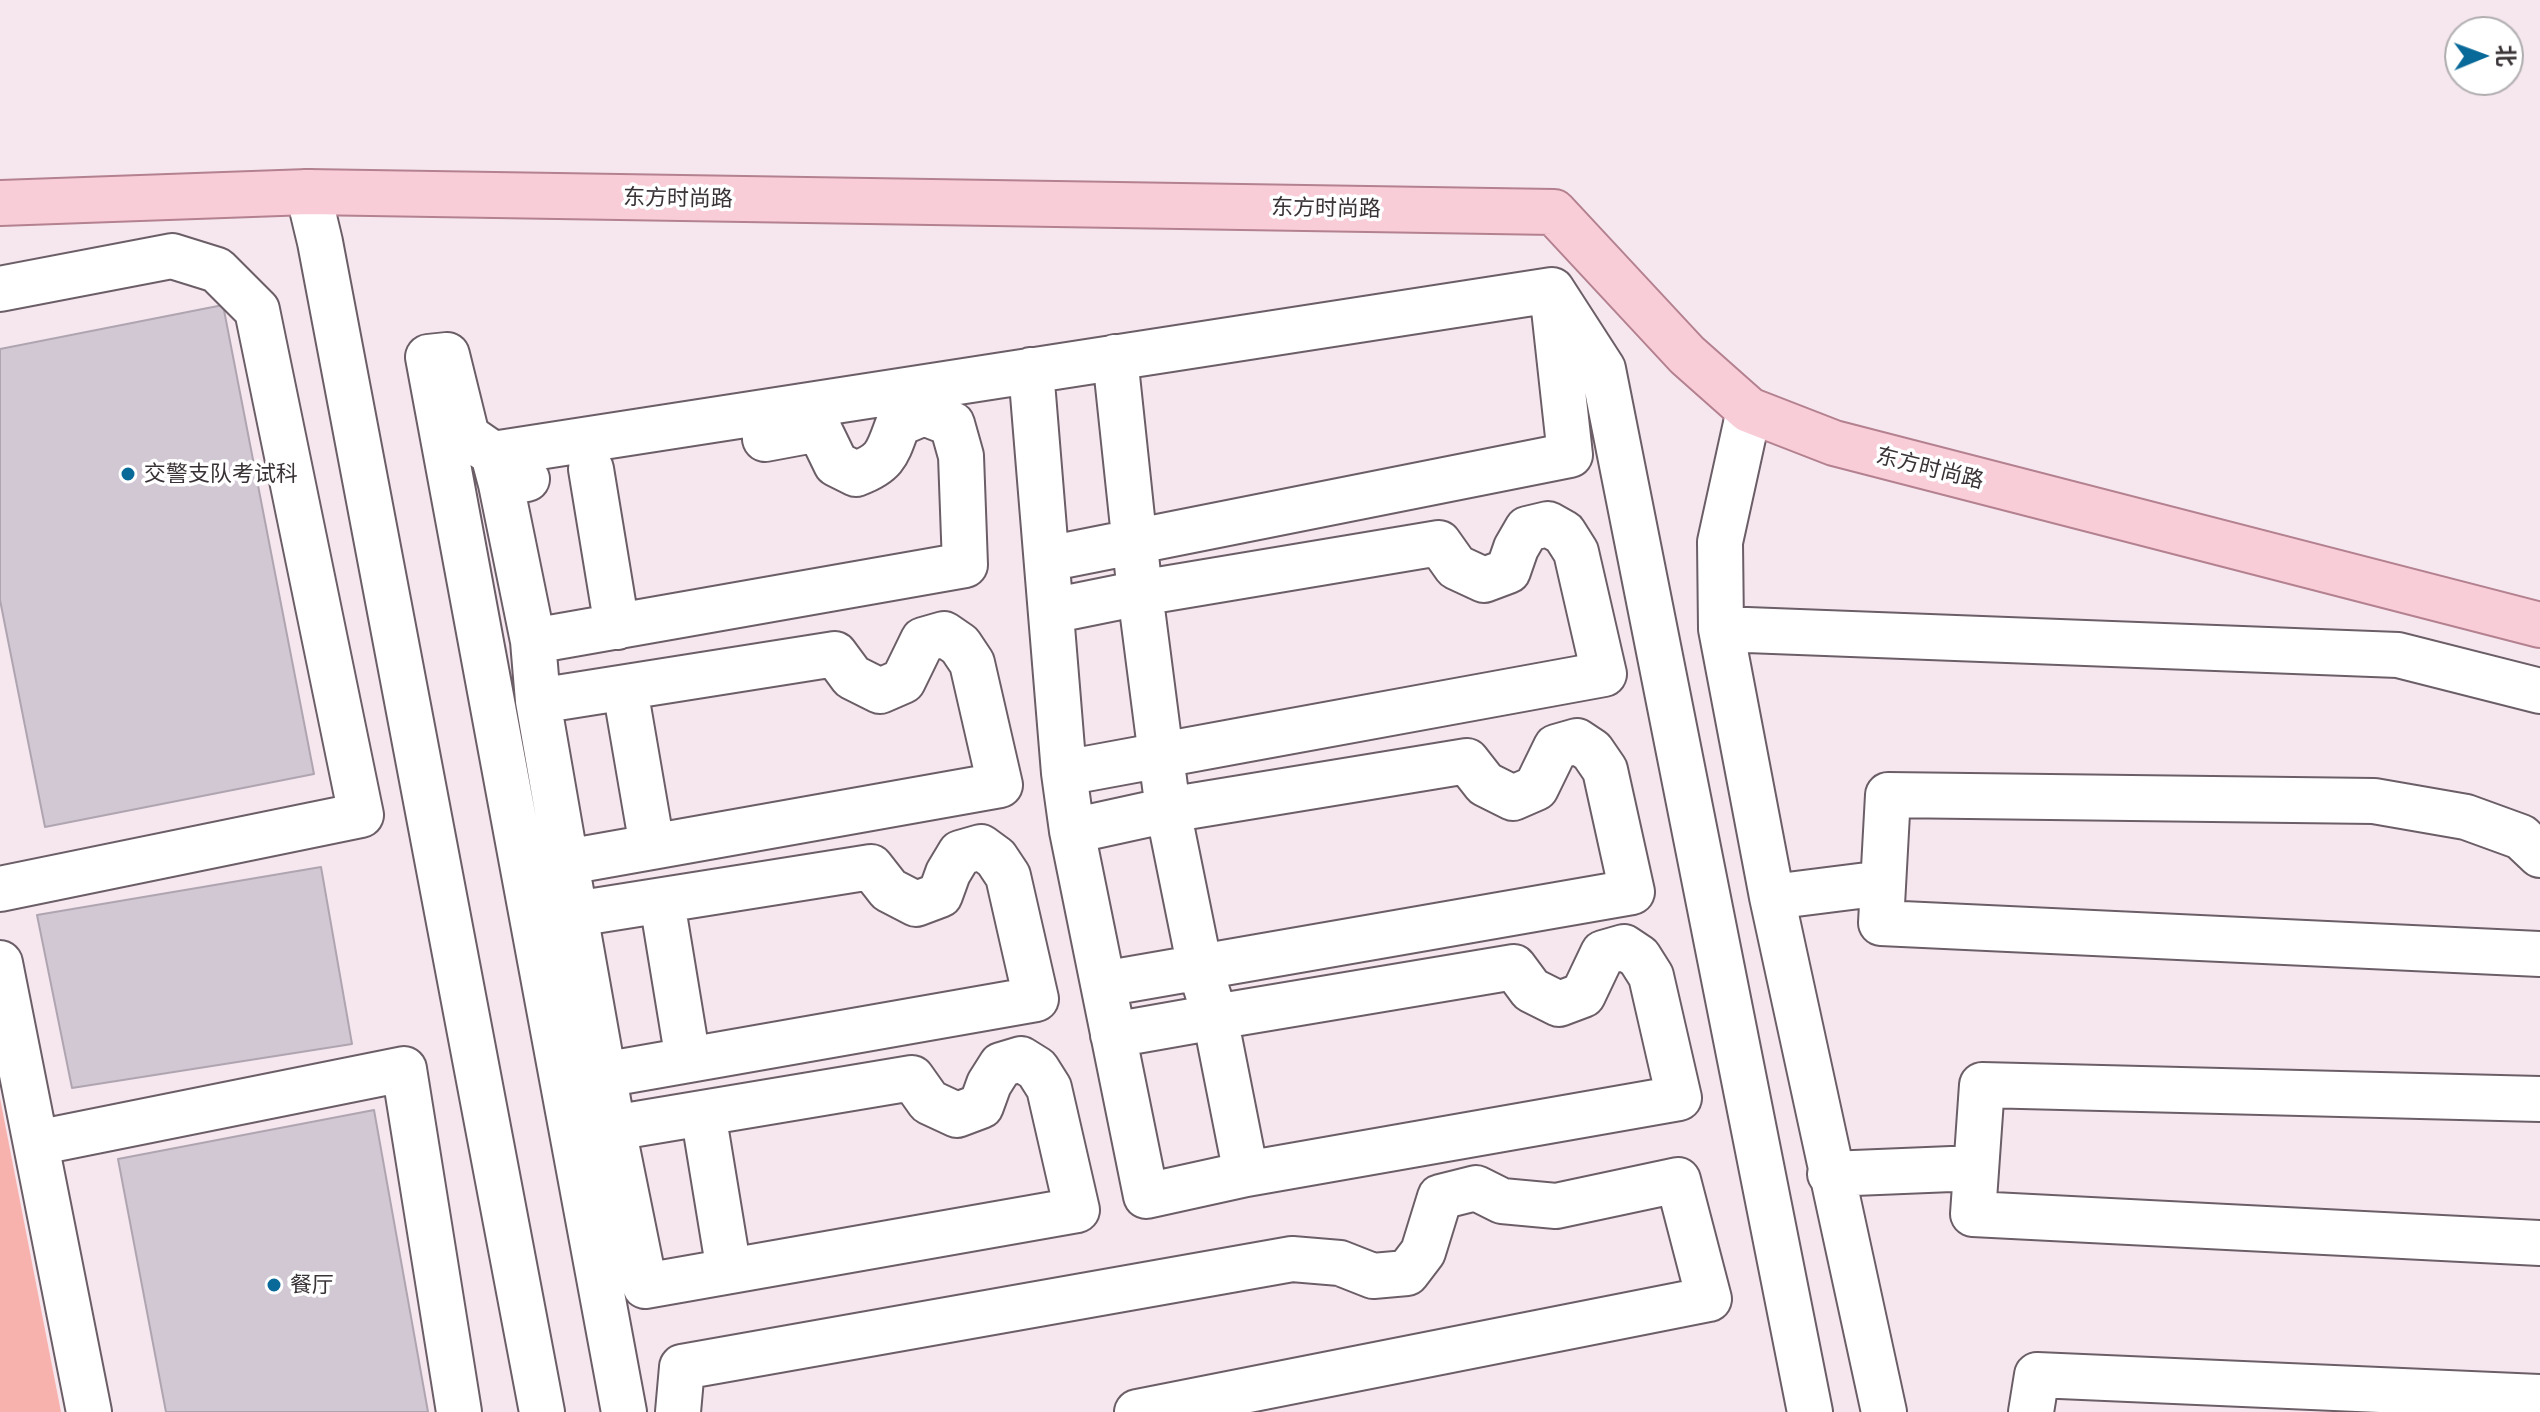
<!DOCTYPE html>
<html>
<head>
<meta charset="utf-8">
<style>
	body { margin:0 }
	#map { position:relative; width:2540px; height:1412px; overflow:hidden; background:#f6e7ef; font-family:Commissioner,"Noto Sans SC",sans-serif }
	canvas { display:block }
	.north { position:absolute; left:2444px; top:16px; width:80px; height:80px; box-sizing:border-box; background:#fff; border:2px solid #b0adaf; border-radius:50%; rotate:89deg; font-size:22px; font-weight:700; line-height:32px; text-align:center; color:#393337 }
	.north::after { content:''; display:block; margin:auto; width:28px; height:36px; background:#096a99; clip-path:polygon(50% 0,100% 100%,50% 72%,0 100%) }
</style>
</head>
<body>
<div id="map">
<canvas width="2540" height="1412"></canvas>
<div class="north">北</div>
</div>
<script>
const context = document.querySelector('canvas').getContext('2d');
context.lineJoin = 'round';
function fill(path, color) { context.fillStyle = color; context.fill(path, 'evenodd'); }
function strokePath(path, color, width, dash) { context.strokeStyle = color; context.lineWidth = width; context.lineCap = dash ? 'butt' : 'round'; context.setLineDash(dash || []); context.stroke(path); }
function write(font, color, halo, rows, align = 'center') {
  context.font = font + ' Commissioner,"Noto Sans SC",sans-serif'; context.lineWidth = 7; context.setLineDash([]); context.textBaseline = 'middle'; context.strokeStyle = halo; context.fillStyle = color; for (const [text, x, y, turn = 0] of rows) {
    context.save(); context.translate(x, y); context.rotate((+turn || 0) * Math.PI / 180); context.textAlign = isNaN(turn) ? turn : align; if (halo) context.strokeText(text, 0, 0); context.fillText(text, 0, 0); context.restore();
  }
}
const green = new Path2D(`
	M0,1098L61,1412H0Z`);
const building = new Path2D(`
	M223,305L314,774L45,827L0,600V349Z
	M321,867L352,1044L72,1088L37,915Z
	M374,1110L428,1412H166L118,1159Z`);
const minor = new Path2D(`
	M308,192L320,242L542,1412
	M0,289L172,256L217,270L257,310L361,815L0,889
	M1031,370L1064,773L1072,831L1146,1196L1246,1174L1679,1098L1651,976L1639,957L1624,947L1603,953L1583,995L1559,1004L1531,990L1514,967L1215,1017L1246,1174
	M1749,410L1720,542L1721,629L1772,897L1884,1412
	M493,454L467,436L447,355L428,357L624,1412
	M591,469L617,627
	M527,479L501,484L533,641L538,701
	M501,484L493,454L1552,290L1603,369L1810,1412
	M1047,559L1570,455L1553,300
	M1051,611L1140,593L1115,357
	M1721,629L2398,655L2540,691
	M533,641L965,565L961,456L952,424L924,413L898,424C887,454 886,463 856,474L836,464L819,429L765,439
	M625,689L652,846
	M1064,773C1244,740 1423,706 1604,674L1576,552L1564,533L1548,524L1527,529L1516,548L1508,571L1484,580L1456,567L1439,543L1140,593L1168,810L1072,831
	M2540,855L2521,837L2466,817L2374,801L1888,795L1881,923L2540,954
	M567,862L1000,785L972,663L960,645L944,634L923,640L903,681L880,691L852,677L835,654L538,701L575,914
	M1772,897L1883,883
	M662,902L688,1060
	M0,963L89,1412
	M1103,984L1632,892L1605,770L1592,751L1577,741L1556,747L1536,788L1513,798L1485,784L1467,761L1168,810L1200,968L1215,1017L1113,1035
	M1021,1059L1037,1069L1049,1088L1077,1210L645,1286L613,1128L912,1078L929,1102L957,1115L981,1106L989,1084L1001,1065Z
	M603,1075L1036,999L1008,876L996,858L981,847L960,853L948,873L940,895L916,904L889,890L871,867L575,914L613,1128
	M2540,1099L1982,1085L1973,1214L2540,1243
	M703,1113L729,1271
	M36,1143L404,1069L459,1412
	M1830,1174L1976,1168
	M678,1412L682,1367L1292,1259L1340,1263L1373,1276L1407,1273L1423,1252L1440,1197L1476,1188L1502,1201L1556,1206L1678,1180L1709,1299L1137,1412
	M2031,1412L2037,1375L2540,1397`);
const major = new Path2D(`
	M0,203L308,192L1554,212L1687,355L1749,410L1834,443L2540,625`);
const markers = [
	[128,474,8,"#096a99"],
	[274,1285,8,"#096a99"]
];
const streetNames = [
	["东方时尚路",678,198,1],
	["东方时尚路",1326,208,1],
	["东方时尚路",1930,468,14]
];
const poiNames = [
	["交警支队考试科",144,474],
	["餐厅",290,1285]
];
fill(green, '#f8b2ae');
fill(building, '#d2c8d4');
strokePath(building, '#afa5b1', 2);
strokePath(minor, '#6b5e66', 48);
strokePath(major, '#b3818f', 48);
strokePath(minor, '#fff', 44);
strokePath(major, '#f9cdd8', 44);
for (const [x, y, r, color] of markers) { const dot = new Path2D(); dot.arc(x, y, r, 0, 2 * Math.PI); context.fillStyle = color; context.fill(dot); strokePath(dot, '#fff', 3); }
write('22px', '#393337', '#fff', streetNames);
write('22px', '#393337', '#fff', poiNames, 'left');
</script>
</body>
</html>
